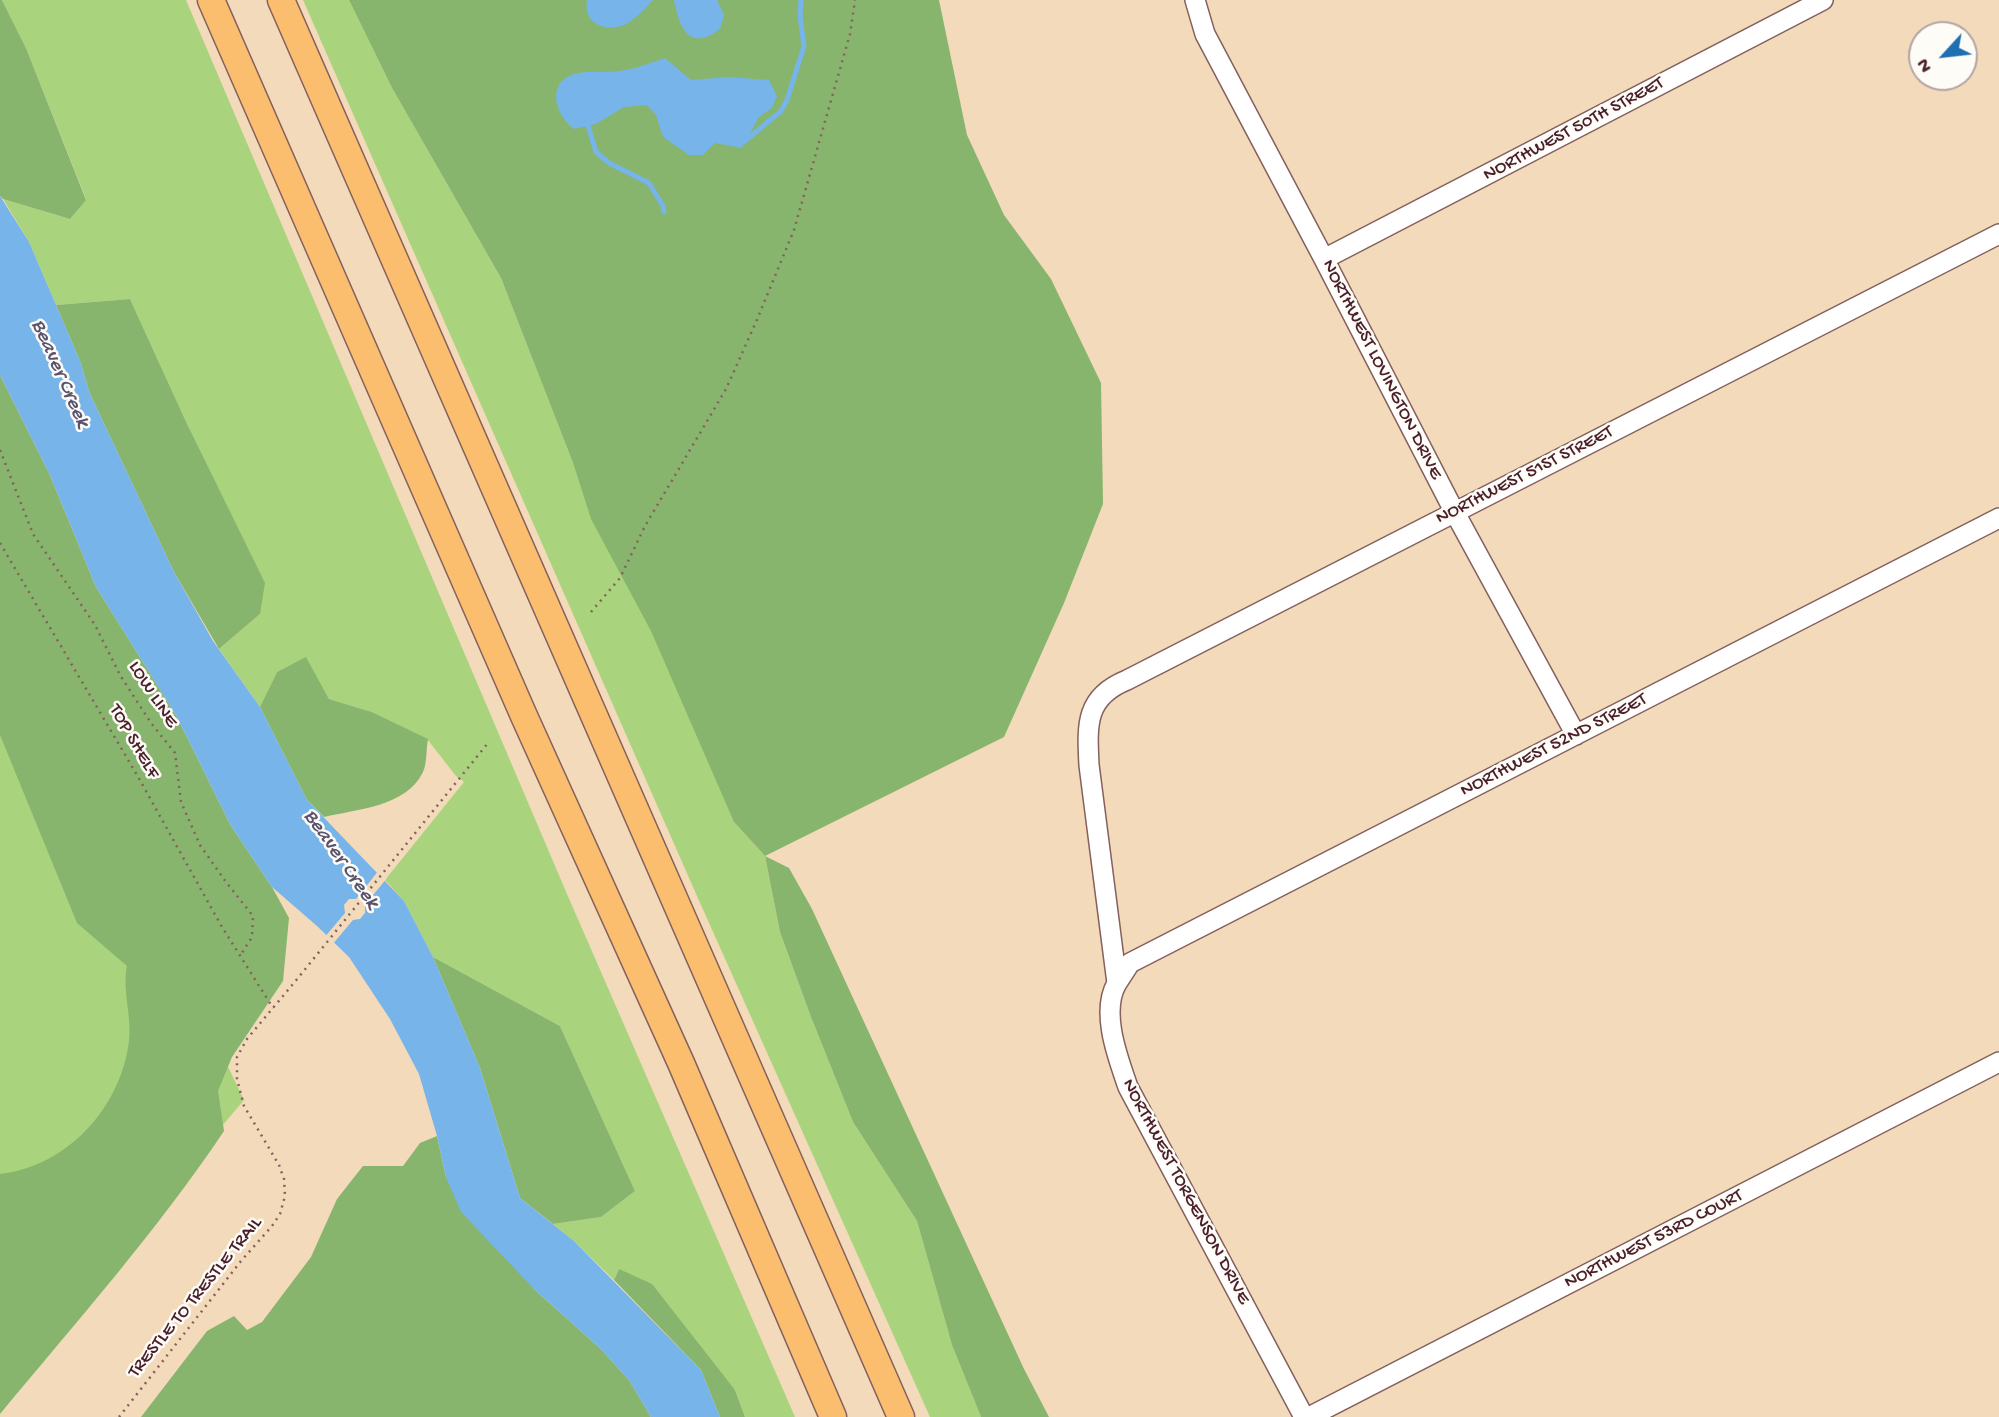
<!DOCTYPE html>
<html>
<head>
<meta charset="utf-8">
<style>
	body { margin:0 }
	#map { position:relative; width:1999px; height:1417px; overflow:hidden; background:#f2daba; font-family:"Gochi Hand",sans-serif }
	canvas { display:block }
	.north { position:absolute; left:1908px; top:21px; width:70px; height:70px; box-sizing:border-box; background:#fdfcf7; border:2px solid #b5a4a5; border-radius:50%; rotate:243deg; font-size:19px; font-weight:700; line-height:28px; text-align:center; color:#4a1f2b }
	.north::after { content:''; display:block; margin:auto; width:24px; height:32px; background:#1f6fb2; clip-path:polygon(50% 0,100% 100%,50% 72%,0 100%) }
</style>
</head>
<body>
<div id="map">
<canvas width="1999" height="1417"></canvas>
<div class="north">N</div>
</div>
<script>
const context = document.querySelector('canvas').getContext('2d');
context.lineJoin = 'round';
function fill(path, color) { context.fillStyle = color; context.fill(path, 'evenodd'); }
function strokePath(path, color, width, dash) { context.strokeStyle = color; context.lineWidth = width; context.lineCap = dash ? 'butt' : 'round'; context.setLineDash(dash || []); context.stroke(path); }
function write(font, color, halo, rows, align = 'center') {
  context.font = font + ' "Gochi Hand",sans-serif'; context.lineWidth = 5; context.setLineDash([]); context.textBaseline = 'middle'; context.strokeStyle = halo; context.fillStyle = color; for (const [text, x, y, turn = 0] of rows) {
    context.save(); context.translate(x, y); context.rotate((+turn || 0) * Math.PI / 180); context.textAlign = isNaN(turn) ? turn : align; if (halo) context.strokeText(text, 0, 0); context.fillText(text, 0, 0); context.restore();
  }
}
const green = new Path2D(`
	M2,0H186L567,894L795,1417H745L735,1390L619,1269L614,1280L574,1241L553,1224L601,1217L635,1191L560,1026L433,957L404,901L385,880L464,782L456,776L427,739L372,712L329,699L306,658L277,672L260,707L219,649L260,614L188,426L130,299L56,305L29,242L3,199L70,219L86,199L26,48Z
	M303,0H349L392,88L501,278L573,463L591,518L699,372L734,822L765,856L780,932L811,1017L853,1122L917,1221L952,1345L981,1417H930L697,896Z
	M20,633L244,1100L0,1388V642Z`);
const forest = new Path2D(`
	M0,0H2L26,48L86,200L70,219L3,199L0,196Z
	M349,0H939L967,135L1004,215L1051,279L1101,383L1103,504L1064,603L1004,737L765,856L789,868L812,909L1024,1369L1049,1417H981L952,1345L917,1221L853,1122L811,1017L780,932L765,856L734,822L651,631L591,519L573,463L501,278L392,88Z
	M130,299L188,426L265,583L260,614L219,649L174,572L90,394L80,361L56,305Z
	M0,375L49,473L96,587L176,715L231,826L272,887L289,918L283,981L232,1057L218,1091L224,1131C157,1231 77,1321 0,1414V1174C68,1166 121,1107 129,1041C132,1015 122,991 127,966L77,923L0,735Z
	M306,657L329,699L372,712L428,739C426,749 427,763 423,772C406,807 357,809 324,817L307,800L260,707L277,672Z
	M433,957L560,1026L635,1191L601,1217L553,1224L520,1198L480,1068Z
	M437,1136L446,1177L535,1290L601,1349L629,1380L651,1417H141L207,1331L234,1316L247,1330L262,1322L311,1257L337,1199L363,1166H403L420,1143Z
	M619,1269L652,1284L735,1390L745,1417H720L701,1370L614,1280Z`);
const water = new Path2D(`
	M587,0H653C645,8 638,17 628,23C609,34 582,25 587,0Z
	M674,0H717L724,15L720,29C689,52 680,29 674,0Z
	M665,58L691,80L728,77L769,80L777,96L772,108L759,117L742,148L715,143L703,155H689L663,137L656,115L647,105L624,107L596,124L574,129C556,116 545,83 574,74C587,70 604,73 618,71C633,70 650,63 665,58Z
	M0,196L29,242L80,361L90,394L174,572L213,641L260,707L307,800L404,901L433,957L480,1068L520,1198L574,1241L701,1370L720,1417H651L629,1380L601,1349L535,1290L461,1212L446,1177L437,1136L419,1074L390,1019L349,957L317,926L272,887L231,826L176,715L96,587L49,473L0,375Z`);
const pier = new Path2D(`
	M379,870L387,878L365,905V913L360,919L353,920L332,945L324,938L345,913L344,905L349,899H356Z`);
const stream = new Path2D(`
	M587,122L596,152L609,163L649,183L663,206L664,212
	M741,142L745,141L781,111L787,100L804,46L800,16L801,0`);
const path = new Path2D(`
	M0,450L33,534L95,625L120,675L151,723L175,753L181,802L200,845L226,882L253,916L252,937L240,956
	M0,543L137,775L222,927L273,1008
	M591,612L620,578L645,526L726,389L756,322L794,230L850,34L855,0
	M119,1417L241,1261L272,1226L280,1214L285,1196L284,1179L279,1165L244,1106L237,1079V1057L247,1039L298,978L488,743`);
const minor = new Path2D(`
	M1195,0L1205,34L1324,259L1454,511L1576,735
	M1324,259L1823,0
	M1117,983L1130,963L1999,518
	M1304,1417L1128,1087C1118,1058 1100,1012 1117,983L1089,765C1087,725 1085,697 1127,680L1999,234
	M1309,1417L1999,1062`);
const highway = new Path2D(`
	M211,0L524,716L681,1063L833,1417
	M281,0L901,1417`);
const streetNames = [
	["NORTHWEST 50TH STREET",1574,130,-28],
	["NORTHWEST LOVINGTON DRIVE",1381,370,63],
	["NORTHWEST 51ST STREET",1525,476,-27],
	["LOW LINE",152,695,57],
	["TOP SHELF",133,742,60],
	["NORTHWEST 52ND STREET",1554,746,-27],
	["NORTHWEST TORGENSON DRIVE",1185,1192,62],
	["NORTHWEST 53RD COURT",1654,1240,-27],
	["TRESTLE TO TRESTLE TRAIL",196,1298,-51]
];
const waterNames = [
	["Beaver Creek",59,374,66],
	["Beaver Creek",340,860,55]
];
fill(green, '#aad37e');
fill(forest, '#87b56d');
fill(water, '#77b4e9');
fill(pier, '#f2daba');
strokePath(stream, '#77b4e9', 5);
strokePath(minor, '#85605d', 22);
strokePath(highway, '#85605d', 29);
strokePath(path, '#85605d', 2.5, [2, 5]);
strokePath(minor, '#fff', 19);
strokePath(highway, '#fabe6e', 26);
write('19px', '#4a1f2b', '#fdfcf7', streetNames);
write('italic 21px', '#5a536e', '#fdfcf7', waterNames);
</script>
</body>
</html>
